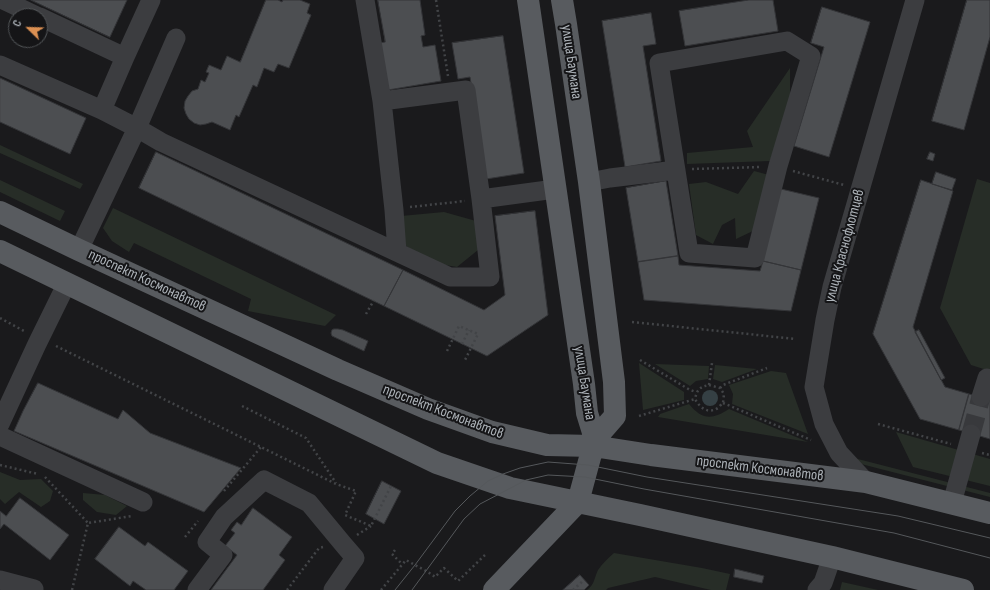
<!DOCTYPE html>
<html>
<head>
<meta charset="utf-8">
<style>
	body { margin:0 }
	#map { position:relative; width:990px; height:590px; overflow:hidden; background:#1a1a1c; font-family:"Sofia Sans Condensed",sans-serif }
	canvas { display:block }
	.north { position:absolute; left:8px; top:8px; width:40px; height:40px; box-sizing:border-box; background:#151517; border:1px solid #525558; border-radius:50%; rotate:293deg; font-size:11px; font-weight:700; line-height:16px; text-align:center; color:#aeb4ba }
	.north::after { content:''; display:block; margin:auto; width:14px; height:18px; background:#dc9052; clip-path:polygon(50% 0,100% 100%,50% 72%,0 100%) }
</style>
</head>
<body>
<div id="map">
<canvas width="990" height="590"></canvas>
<div class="north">С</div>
</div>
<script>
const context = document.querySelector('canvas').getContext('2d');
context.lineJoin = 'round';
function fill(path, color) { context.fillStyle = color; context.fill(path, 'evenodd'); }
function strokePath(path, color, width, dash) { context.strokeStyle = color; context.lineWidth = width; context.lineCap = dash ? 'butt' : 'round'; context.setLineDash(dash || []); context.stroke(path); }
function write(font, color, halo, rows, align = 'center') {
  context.font = font + ' "Sofia Sans Condensed",sans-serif'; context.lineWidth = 4; context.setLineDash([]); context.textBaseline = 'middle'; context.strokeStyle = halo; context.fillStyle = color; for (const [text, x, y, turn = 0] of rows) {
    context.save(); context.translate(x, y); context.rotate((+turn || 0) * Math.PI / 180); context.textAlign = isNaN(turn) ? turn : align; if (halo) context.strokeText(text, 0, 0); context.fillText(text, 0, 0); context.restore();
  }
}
const green = new Path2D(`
	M790,68V103L770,161L687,164V153L753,147L747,131Z
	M0,145L83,184L80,189L0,153Z
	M754,171L769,175L755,230L736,239L735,218L722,225L713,244L696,235L689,184L706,182L738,194Z
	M977,179L990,183V371L971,365L940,308Z
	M0,180L65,211L60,221L0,192Z
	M113,208L336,315L325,326L248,311L251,299L134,243L129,252L112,241L103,228Z
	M444,212L476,221L478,250L457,267L427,262L402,243L401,216Z
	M639,363L684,392V400L643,410Z
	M655,364L709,366L708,379L696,381L690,386Z
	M715,365L757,369L722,382L713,379Z
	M771,371L786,373L808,434L732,404L733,394L729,385Z
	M689,404C702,420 712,420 729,409L808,442L658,417L660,414Z
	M896,432L990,459V486L913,467Z
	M854,458L990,493V497L861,464Z
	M0,472L20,480L41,479L53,491L50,501L41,507L19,492L5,504L0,499Z
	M83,493L105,495L127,506L116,515L97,512L83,500Z
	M614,553L702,568L730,574L726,590H711L655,577L608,588L606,590H587C595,584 594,578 598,570C602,564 608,558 614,553Z
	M842,582L878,590H840Z`);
const water = new Path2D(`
	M702 398a8 8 0 1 1 16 0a8 8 0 1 1-16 0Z`);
const building = new Path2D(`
	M31,0H127L110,37Z
	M266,0H278L282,2L283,0H300L310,4L307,13L311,15L289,68L278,64L274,72L264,68L257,87L253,85L239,117L236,115L230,130L212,122L206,124L200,125L194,123L189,119L186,114L184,108L185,101L188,96L192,91L198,89L201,80L205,82L209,73L206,72L209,65L221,70L227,56L240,62Z
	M378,0H420L425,35L421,36L423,47L435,45L441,81L388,90L380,43L385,42Z
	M749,0H773L778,31L685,46L679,11Z
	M967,0H990V37L964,130L932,121Z
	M822,7L870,22L829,157L794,146L824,47L811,43Z
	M651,13L656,44L643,46L661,161L625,167L602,21Z
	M503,36L524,173L486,179L470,77L458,79L452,43Z
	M0,78L86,118L70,154L0,122Z
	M156,152L403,270L384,306L139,188Z
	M930,152L935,154L933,161L927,159Z
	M936,172L956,179L952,190L932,184Z
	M921,180L953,191L913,327L945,387L969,394L959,430L920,419L873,334Z
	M666,181L678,256L638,262L626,188Z
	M781,189L819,198L801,270L763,261Z
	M535,211L548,315L487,356L384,306L403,270L484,310L505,295L495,216Z
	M678,256L679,265L760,271L763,261L801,270L791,311L644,300L638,262Z
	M334,329H338L343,330L368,341L364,351L332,336L331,333L332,330Z
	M919,330L945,378L941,380L915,332Z
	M38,383L118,419L123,410L150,433L241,468L204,512L14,431L23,411Z
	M969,394L990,400V439L959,430Z
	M382,481L401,491L384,524L366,514Z
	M20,498L69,535L50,560L4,524L0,529V511L6,516Z
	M253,508L292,537L279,555L285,560L263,590H211L237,555L225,546L235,533L231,530L237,522L241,525Z
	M119,527L145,546L148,542L188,571L174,590H146L133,581L130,586L95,559Z
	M735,569L764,576L762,583L734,577Z
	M580,575L589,585L584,590H563Z`);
const minorTunnel = new Path2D(`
	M971,434L981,397`);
const path = new Path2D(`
	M436,0L448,76
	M692,169L761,167
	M793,171L844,185
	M410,207L465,201
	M366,314L374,300
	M0,318L24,331
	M632,322L796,339
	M462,344L469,330
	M56,346L336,484L356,491L345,515L371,526L391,486
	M447,351L459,326L478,334L465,360
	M640,360L690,390L696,392
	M709,385L720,388L724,394L723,403C721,404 719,408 716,409C706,414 699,406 695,399C697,389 700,387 709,385Z
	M709,385L712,363
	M720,388L723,385L767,368
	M723,403L811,440
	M242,406L306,438L336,483
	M639,416L695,399
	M878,424L951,444
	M982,453L990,455
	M0,465L38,474
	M45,477L88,523
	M224,491L261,447
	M357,535L371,526
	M185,537L198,521
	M395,550L392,554L402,564
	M72,590L88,523L132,516
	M287,590L319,548L323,547
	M381,590L406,560C416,566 426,570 435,577L444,568L458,581L485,555
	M573,590L584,580`);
const minor = new Path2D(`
	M3,0L37,16
	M365,0L382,101L394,210L397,252
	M40,17L125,57
	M787,41L811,56L778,166L755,258L689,253L659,63Z
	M0,65L102,110L137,128L161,142L450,277H490L481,199L466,90L382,101
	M102,110L125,57L151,0
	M589,182L610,178L676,170
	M481,199L555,189
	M79,250L137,128L176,38
	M981,397L987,378
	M0,424L37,344L67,283
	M0,436L143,502
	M866,482L839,453L824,424L814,387L825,320L832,287L915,0
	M952,503L971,434
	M0,580L34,589
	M197,590L223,555L207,542L224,517L264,480L309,503L343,544L355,558L333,590
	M817,590L823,583L832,557`);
const major = new Path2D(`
	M528,0L584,384L587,413L595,439
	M0,212L79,250L338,370L428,409L492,432L547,445L593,446L651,455L866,482L990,513
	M0,251L437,463L510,488L640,515L832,557L963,590
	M494,590L578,502L595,439L615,416L614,382L589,182L566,24L562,0`);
const tram = new Path2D(`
	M395,590L415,565L455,511L470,496L488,481L503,474L520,468L548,462L588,465L647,477L898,516L990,538
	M412,590L464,519L480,504L526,480L548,475L585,477L644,489L894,533L990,558`);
const streetNames = [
	["улица Баумана",571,62,82],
	["улица Краснофлотцев",845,246,-75],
	["проспект Космонавтов",147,281,25],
	["улица Баумана",584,383,81],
	["проспект Космонавтов",443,412,21],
	["проспект Космонавтов",760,469,7]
];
fill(green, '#272d27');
fill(water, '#354044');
fill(building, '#4c4e51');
strokePath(building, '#343538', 1);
strokePath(minorTunnel, '#38393c', 19, [19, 10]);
strokePath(path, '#424447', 2.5, [2, 3]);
strokePath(minor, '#3c3d40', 19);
strokePath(major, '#585b5f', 22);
strokePath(tram, '#55585b', 1);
write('15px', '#aeb4ba', '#151517', streetNames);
</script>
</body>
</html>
